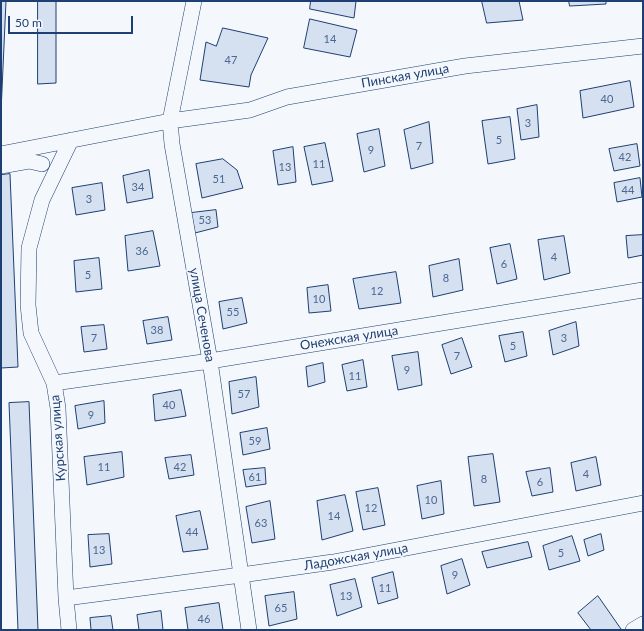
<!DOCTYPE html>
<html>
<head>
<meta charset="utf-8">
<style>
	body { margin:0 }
	#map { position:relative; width:644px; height:631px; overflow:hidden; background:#f4f7fb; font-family:Lato,sans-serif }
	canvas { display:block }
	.frame { position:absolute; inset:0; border:2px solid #1d3f73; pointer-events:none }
	.scale { position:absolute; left:8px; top:16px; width:125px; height:18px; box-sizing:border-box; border:2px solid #1d3f73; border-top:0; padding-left:5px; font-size:12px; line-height:14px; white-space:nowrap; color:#1d3f73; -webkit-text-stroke:3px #f4f7fb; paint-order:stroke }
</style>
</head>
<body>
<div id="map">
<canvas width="644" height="631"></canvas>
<div class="frame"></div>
<div class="scale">50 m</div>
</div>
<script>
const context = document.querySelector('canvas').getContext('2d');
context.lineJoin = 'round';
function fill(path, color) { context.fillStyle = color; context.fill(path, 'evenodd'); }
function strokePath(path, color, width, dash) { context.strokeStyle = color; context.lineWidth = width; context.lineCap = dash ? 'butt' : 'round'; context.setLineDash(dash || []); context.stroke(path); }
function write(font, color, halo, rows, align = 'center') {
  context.font = font + ' Lato,sans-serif'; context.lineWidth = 3; context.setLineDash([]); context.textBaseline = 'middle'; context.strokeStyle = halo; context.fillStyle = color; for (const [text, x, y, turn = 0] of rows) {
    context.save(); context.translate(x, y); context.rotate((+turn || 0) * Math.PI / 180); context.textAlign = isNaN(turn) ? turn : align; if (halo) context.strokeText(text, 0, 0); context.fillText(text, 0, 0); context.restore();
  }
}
const building = new Path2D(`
	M1,1H6L1,112Z
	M38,1H56V83L38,84Z
	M311,1H356L354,18L310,9Z
	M482,1H519L523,20L487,23Z
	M569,1H606V4L570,6Z
	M310,19L357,30L350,57L304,48Z
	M223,28L268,38L251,75L249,87L200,80L206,42L216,46Z
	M630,81L634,107L583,118L580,91Z
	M537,105L539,137L521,140L517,109Z
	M510,117L515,159L488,164L482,121Z
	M429,122L433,163L411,169L404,130Z
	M379,129L385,166L364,172L357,134Z
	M325,143L333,181L312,185L304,147Z
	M637,144L640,166L614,171L609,149Z
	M293,147L296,182L278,185L273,151Z
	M223,159L237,170L243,188L202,198L196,164Z
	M149,170L153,198L127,203L123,176Z
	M10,174L18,367L1,368V175Z
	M640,178L642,197L617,202L614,183Z
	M102,183L105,210L76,215L72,188Z
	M216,210L218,227L195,233L191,213Z
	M153,231L160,266L128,271L125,236Z
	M643,235V255L628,258L626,236Z
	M564,236L570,273L544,280L538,240Z
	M510,244L517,279L497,284L490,248Z
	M99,258L102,289L76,292L74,261Z
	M459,259L463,290L433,297L429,266Z
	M396,272L401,303L359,309L353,279Z
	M328,285L331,311L309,313L307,288Z
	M242,298L247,323L223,329L219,302Z
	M168,317L172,340L147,344L143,321Z
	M576,322L579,346L553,355L549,331Z
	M104,325L107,349L84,352L81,327Z
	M523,332L527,356L505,362L499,336Z
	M462,338L472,367L451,374L442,345Z
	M418,352L422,385L398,390L392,356Z
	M363,360L367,387L347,391L342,365Z
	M323,363L325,382L308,387L306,367Z
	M256,377L259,407L232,414L229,382Z
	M181,390L186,416L155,421L153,395Z
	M104,401L105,423L78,429L75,406Z
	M29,402L38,630H18L9,403Z
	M267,428L270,449L243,455L240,433Z
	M122,452L124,477L87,485L84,457Z
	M493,454L500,502L474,506L468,457Z
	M191,455L194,475L169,479L165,458Z
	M596,457L601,485L576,491L571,463Z
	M265,468L266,484L246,487L243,470Z
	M550,468L553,492L532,496L526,472Z
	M441,481L444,514L422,519L417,486Z
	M378,488L385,525L363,530L356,492Z
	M345,495L353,531L322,540L317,501Z
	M270,501L275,539L252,543L246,507Z
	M200,511L208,549L183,552L176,516Z
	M109,534L112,564L90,567L88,535Z
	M601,534L604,550L588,556L584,540Z
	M572,536L580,561L549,570L543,546Z
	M528,542L532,557L487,568L482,552Z
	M462,559L470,585L447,594L441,566Z
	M393,572L398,598L378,604L372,578Z
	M355,579L362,607L337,616L330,585Z
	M294,592L297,619L269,626L265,596Z
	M598,596L621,629L619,630H591L578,613Z
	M219,603L223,630H188L185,608Z
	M161,611L163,630H139L137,615Z
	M111,616L113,630H91L90,618Z`);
const minor = new Path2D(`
	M194,1L170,121L172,144L210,361L249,630
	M1,154L170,121L250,110L287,97L465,66L643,46
	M1,166L29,161L42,164
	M54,383L210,361L643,290
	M66,598L241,575L333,562L643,503
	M69,630L66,598L58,408L54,383L31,333L28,305L29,248L42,200L71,140
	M633,630L643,624`);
const numberNames = [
	["14",330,39],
	["47",231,60],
	["40",607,99],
	["3",528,123],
	["5",499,140],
	["7",419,146],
	["9",371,150],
	["42",625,157],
	["11",319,164],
	["13",285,167],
	["51",219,179],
	["34",138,187],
	["44",628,190],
	["3",89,199],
	["53",205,220],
	["36",142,251],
	["4",554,257],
	["6",504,264],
	["5",88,275],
	["8",446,278],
	["12",377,291],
	["10",319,299],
	["55",233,312],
	["38",157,330],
	["7",94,338],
	["3",564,338],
	["5",513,346],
	["7",457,356],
	["9",407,370],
	["11",355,376],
	["57",244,394],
	["40",169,405],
	["9",91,415],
	["59",255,441],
	["11",104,467],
	["42",180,467],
	["4",586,474],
	["61",255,477],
	["8",484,479],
	["6",540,482],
	["10",431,500],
	["12",371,508],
	["14",334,516],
	["63",261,523],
	["44",192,532],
	["13",99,550],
	["5",561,553],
	["9",455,575],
	["11",385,588],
	["13",346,596],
	["65",281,608],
	["46",204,619]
];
const streetNames = [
	["Пинская улица",405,76,-10],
	["улица Сеченова",202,315,80],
	["Онежская улица",349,338,-9],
	["Курская улица",58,438,-94],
	["Ладожская улица",356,557,-10]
];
fill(building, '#d5e0f0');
strokePath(building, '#1d3f73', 1);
strokePath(minor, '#1d3f73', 16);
strokePath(minor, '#f4f7fb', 15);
write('11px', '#4b6792', null, numberNames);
write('13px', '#1d3f73', '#f4f7fb', streetNames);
</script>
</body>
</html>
